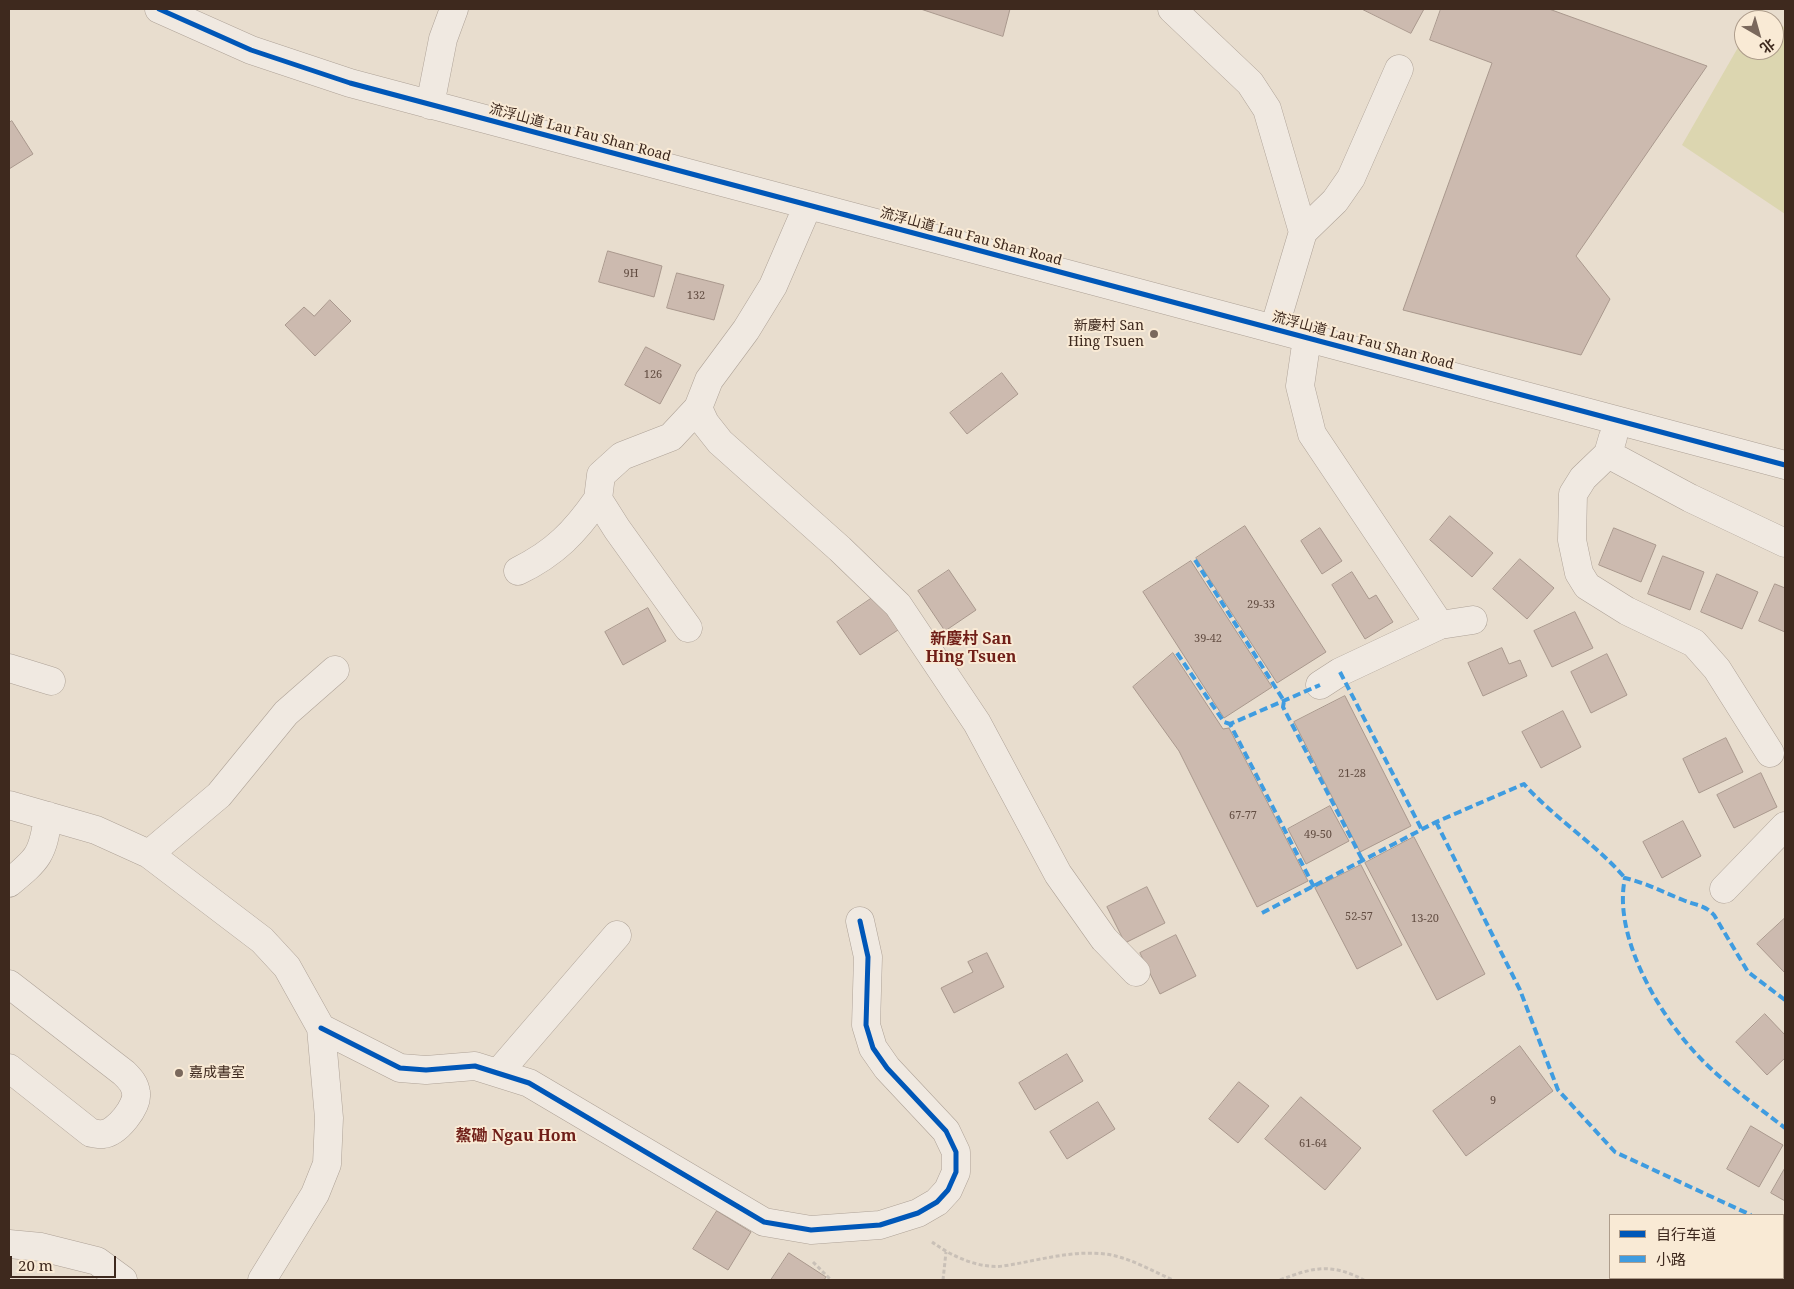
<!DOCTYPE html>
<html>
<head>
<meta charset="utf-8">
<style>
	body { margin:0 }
	#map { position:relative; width:1794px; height:1289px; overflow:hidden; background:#e8ddce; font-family:"Noto Serif","Noto Sans SC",serif }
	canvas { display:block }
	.frame { position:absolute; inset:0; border:10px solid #3e291e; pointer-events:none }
	.legend { position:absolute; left:1609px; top:1214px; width:175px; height:65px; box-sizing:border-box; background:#f9ead5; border:1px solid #ae9d8c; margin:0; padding:6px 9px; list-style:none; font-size:15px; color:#3e291e }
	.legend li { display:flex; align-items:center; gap:10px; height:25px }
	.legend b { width:25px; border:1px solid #ae9d8c }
	.north { position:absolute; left:1734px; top:10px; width:50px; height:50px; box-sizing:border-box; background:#f9ead5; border:1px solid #ae9d8c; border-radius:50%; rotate:142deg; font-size:14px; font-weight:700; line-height:20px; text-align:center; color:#3e291e }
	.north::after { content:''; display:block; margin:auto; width:18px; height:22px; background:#7a685c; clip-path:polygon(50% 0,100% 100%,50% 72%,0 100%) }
	.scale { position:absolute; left:10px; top:1256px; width:106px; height:22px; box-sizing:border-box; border:2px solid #3e291e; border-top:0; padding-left:6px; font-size:15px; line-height:18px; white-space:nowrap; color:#3e291e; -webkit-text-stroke:4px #f9ead5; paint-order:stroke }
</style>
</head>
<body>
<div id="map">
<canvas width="1794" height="1289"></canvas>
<div class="frame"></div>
<ul class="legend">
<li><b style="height:6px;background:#0057b8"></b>自行车道</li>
<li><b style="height:6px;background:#3f9ce0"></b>小路</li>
</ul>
<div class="north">北</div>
<div class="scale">20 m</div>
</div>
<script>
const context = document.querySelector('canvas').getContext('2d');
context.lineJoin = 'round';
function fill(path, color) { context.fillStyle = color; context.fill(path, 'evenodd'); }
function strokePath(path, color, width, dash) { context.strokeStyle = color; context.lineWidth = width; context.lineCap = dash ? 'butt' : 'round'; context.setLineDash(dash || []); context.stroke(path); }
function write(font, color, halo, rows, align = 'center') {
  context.font = font + ' "Noto Serif","Noto Sans SC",serif'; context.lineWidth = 4; context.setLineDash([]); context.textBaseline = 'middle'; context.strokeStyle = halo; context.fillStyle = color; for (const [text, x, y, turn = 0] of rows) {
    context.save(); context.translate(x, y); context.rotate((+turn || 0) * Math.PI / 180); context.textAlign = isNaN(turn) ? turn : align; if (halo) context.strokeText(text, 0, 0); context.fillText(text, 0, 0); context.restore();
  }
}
const green = new Path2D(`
	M1761,9L1785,28V214L1682,145L1744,37V50H1774V20H1754Z`);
const building = new Path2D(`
	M921,9H1010L1003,36Z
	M1362,9H1424L1411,33Z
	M1441,9H1549L1707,66L1576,256L1610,299L1581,355L1403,310L1492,63L1430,40Z
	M12,121L33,154L9,169V123Z
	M608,251L662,266L654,297L599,282Z
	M677,273L724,285L714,320L667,308Z
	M330,300L351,321L315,356L285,325L304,307L314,316Z
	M646,347L681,365L660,404L625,385Z
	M1002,373L1018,394L967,434L950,413Z
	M1450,516L1493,553L1472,577L1430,540Z
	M1245,526L1326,652L1277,683L1196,558Z
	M1320,528L1342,561L1322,574L1301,541Z
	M1614,528L1656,545L1641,582L1599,565Z
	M1663,556L1704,572L1690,610L1648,594Z
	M1520,559L1554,588L1527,619L1493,589Z
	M1191,561L1272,687L1224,718L1143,592Z
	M949,570L976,610L945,631L918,591Z
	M1352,572L1369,599L1376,595L1393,622L1365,639L1332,585Z
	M1717,574L1758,592L1742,629L1701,612Z
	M1775,584L1785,588V632L1759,621Z
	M875,596L898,630L860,655L837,622Z
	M648,608L666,641L623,665L605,632Z
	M1575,612L1593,648L1552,667L1534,631Z
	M1502,648L1509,664L1520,660L1527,676L1483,696L1468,663Z
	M1173,653L1223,729L1229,728L1308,881L1257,907L1179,751L1133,687Z
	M1607,654L1627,695L1591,713L1571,672Z
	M1345,696L1411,826L1360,852L1294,722Z
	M1563,711L1581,747L1541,768L1522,732Z
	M1726,738L1743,772L1699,793L1683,759Z
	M1761,773L1777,807L1734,828L1717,795Z
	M1330,806L1349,841L1306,864L1288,829Z
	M1683,821L1701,856L1662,878L1643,842Z
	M1414,837L1485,974L1437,1000L1365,863Z
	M1361,865L1402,945L1357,969L1315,888Z
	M1147,887L1165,923L1125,943L1107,907Z
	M1785,918V973L1757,944Z
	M1176,935L1196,976L1160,994L1140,953Z
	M987,953L1004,987L954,1013L941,988L973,972L968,962Z
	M1765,1014L1785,1035V1058L1767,1075L1736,1042Z
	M1520,1046L1553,1091L1466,1156L1433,1111Z
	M1067,1054L1083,1081L1035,1110L1019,1083Z
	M1239,1082L1269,1106L1238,1143L1209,1119Z
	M1301,1097L1361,1148L1325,1190L1265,1139Z
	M1098,1102L1115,1129L1067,1159L1050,1132Z
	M1751,1126L1783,1145L1759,1187L1727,1169Z
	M1785,1168V1201L1771,1193Z
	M717,1211L751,1232L728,1270L693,1249Z
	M789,1253L826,1277L824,1280H771Z`);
const path = new Path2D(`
	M932,1242C951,1256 979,1269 1003,1266C1037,1261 1070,1250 1105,1254C1129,1257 1152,1271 1173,1280
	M1783,1250L1785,1249
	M813,1262L831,1280
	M943,1280L946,1252
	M1280,1280C1314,1267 1331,1263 1364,1280
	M1736,1280L1739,1278`);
const minor = new Path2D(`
	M159,9L251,50L350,83L1785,465
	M1172,9L1250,83L1267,109L1303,232
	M430,105L443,39L454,9
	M808,205L773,286L746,330L709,380L698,408L705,423L720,442L840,549L898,605L977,723L1058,874L1104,939L1136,972
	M1274,329L1303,232L1335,201L1351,178L1399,69
	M1307,338L1300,386L1312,434L1440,625L1340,672L1320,685
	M1613,437L1608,454L1690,498L1785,543
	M1608,454L1583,478L1573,494L1572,540L1579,573L1587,586L1627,611L1694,643L1717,669L1770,753
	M518,571C555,553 575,532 598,499
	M1440,625L1473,620
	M688,628L617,529L598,499L601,475L622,456L671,437L698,408
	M9,668L51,681
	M9,805L96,830L149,854L262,940L287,967L321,1028L329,1118L327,1164L315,1194L262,1280
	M149,854L219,795L286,713L335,670
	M9,883C38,859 43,855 48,816
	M1724,889L1785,826
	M9,984L124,1073C130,1079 135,1084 136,1093C138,1106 117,1133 103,1134C100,1135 95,1133 91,1133L9,1068
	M321,1028L400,1068L426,1070L475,1066L529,1083L764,1222L811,1230L880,1225L918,1213L937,1202L948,1190L956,1172V1152L946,1131L887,1068L873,1048L866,1025L868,957L860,921
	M499,1072L617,935
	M9,1244L41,1247L97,1261L123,1280`);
const quiet = new Path2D(`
	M1195,560L1284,701L1283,707L1363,861
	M1177,653L1224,722L1230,724
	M1340,672L1422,830
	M1436,822L1520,990L1558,1090L1615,1152L1751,1215
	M1314,887L1230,724L1320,685
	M1262,913L1436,822L1524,784C1555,819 1595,843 1625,878
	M1785,1000L1748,972L1714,915C1705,905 1695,905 1683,900C1663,892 1646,883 1625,878C1612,938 1662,1020 1703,1061C1728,1086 1757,1106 1785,1128
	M1783,1230L1785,1231`);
const cycleway = new Path2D(`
	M159,9L251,50L350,83L1785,465
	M321,1028L400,1068L426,1070L475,1066L529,1083L764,1222L811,1230L880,1225L918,1213L937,1202L948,1190L956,1172V1152L946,1131L887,1068L873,1048L866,1025L868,957L860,921`);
const markers = [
	[1154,334,5,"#7a685c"],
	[179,1073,5,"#7a685c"]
];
const numberNames = [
	["9H",631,274],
	["132",696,296],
	["126",653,375],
	["29-33",1261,605],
	["39-42",1208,639],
	["21-28",1352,774],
	["67-77",1243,816],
	["49-50",1318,835],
	["52-57",1359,917],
	["13-20",1425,919],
	["9",1493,1101],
	["61-64",1313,1144]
];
const streetNames = [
	["流浮山道 Lau Fau Shan Road",580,133,15],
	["流浮山道 Lau Fau Shan Road",971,237,15],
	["流浮山道 Lau Fau Shan Road",1363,341,15]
];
const poiNames = [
	["新慶村 San",1144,326],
	["Hing Tsuen",1144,342],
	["嘉成書室",189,1073,"left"]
];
const quarterNames = [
	["新慶村 San",971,639],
	["Hing Tsuen",971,657],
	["鰲磡 Ngau Hom",516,1136]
];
fill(green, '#dcd6b0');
fill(building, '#ccbaaf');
strokePath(building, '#a9988d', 1);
strokePath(minor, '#aea297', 29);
strokePath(path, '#c9c0b7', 3, [4, 2.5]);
strokePath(minor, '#f0e9e1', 28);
strokePath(quiet, '#3f9ce0', 4, [8, 4]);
strokePath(cycleway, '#0057b8', 5);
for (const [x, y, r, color] of markers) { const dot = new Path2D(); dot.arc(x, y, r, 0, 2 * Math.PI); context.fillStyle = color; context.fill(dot); strokePath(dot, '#f9ead5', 2); }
write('11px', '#624d42', null, numberNames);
write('14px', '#3e291e', '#f9ead5', streetNames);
write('14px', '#3e291e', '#f9ead5', poiNames, 'right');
write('bold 16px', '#701f18', '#f9ead5', quarterNames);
</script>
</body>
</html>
